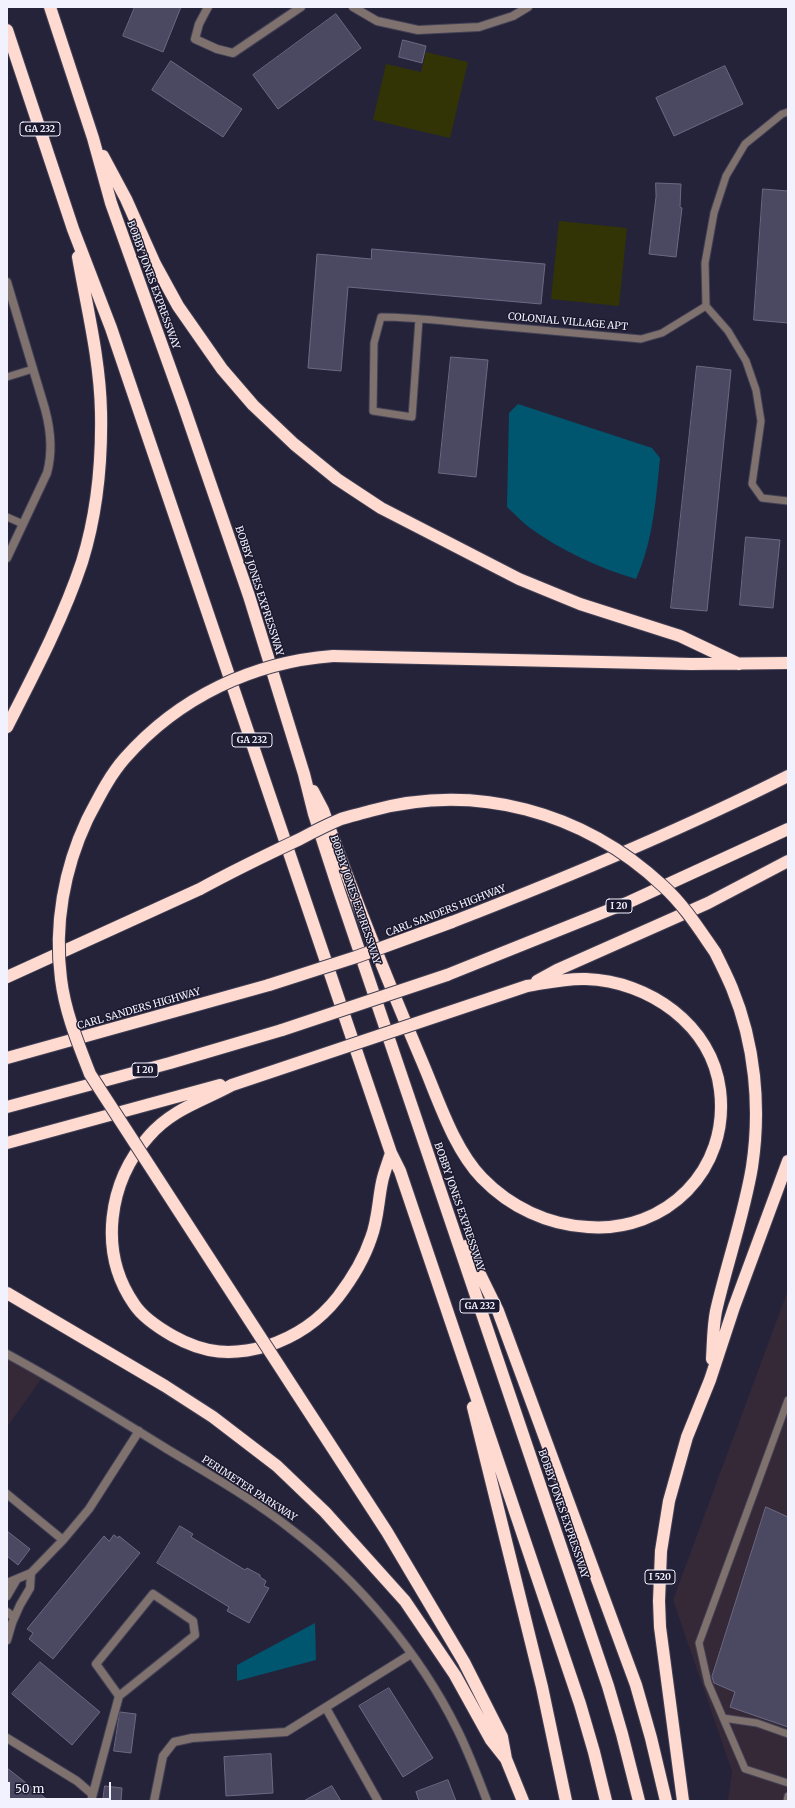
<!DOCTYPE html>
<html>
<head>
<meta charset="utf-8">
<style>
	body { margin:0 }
	#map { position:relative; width:795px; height:1808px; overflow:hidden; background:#25233a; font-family:Merriweather,serif }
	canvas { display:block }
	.frame { position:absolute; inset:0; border:8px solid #f2f2fe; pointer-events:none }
	.scale { position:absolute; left:8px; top:1782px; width:103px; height:18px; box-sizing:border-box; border:2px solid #f2f2fe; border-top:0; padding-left:5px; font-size:12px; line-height:14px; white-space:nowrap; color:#f2f2fe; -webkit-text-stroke:3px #1c192f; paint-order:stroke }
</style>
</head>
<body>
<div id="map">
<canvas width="795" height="1808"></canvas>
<div class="frame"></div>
<div class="scale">50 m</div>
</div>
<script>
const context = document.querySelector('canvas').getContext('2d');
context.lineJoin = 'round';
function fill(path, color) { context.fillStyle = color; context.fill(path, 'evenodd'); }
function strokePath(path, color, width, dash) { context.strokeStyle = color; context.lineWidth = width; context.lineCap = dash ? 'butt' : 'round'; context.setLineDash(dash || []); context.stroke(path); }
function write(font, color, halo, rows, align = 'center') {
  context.font = font + ' Merriweather,serif'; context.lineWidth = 3; context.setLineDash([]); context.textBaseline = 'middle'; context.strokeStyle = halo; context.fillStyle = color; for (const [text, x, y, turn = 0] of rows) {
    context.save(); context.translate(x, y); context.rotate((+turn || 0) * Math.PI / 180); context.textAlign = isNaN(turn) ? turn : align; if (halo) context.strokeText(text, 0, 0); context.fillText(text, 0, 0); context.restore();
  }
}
const commercial = new Path2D(`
	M788,1290V1801H728L732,1771L673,1600Z
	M7,1358L44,1375L7,1427Z`);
const green = new Path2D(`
	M426,52L468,62L450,138L373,120L386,64L421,72Z
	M559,221L627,228L619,306L551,299Z`);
const water = new Path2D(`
	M518,404L652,448L660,458C656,499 653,542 636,579C599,568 562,551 530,528C522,522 515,514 507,507L509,413Z
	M315,1623L316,1660L237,1681V1665Z`);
const building = new Path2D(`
	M135,7H181L163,52L123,36Z
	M336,14L361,48L278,109L253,75Z
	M403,40L426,46L422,63L399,57Z
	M171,61L242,109L223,137L152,90Z
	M725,66L743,104L674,136L656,98Z
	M656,183L681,184L680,207L682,208L676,257L649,254L656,197Z
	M763,189L788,191V323L754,320Z
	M372,249L545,264L541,304L348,287L341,371L308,368L317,254L371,259Z
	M451,357L488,360L476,477L439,473Z
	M697,366L731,370L707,611L671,608Z
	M746,537L780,540L773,608L740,605Z
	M766,1507L788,1517V1727L730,1707L735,1692L714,1683L712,1677Z
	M180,1526L193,1534L191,1537L245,1570L247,1568L260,1575V1577L266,1581L264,1586L269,1588L249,1623L227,1611L229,1607L157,1563Z
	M7,1531L30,1549L18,1565L7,1556Z
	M114,1535L118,1538L119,1536L140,1553L53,1659L29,1639L33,1633L27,1629L104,1536L109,1541Z
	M40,1662L100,1712L72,1745L12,1694Z
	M389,1688L433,1758L403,1777L359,1706Z
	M120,1712L136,1714L131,1753L114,1751Z
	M271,1754L273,1793L226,1796L224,1757Z
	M7,1768L49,1801H7Z
	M448,1780L456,1801H419L416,1792Z
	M105,1786L122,1788L121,1801H103Z
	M332,1786L341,1801H304Z`);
const lane = new Path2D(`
	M706,306L728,331L746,361L756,390L761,421L752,484L762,498L788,501
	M419,319L412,417L373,411L374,343L381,317C415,317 450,322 485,325C537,330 589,334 641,339L662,333L706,306L705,263L714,213L726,176L745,144L782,114L788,112
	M7,377L33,369
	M7,517L23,524
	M788,1400L699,1643L708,1683L745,1769L788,1783
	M723,1718L757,1723L788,1734
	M787,1801L788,1796`);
const street = new Path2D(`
	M208,7L199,24L195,39L217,49L233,53L301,7
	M353,7L377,21L418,30L479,27L513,16L528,7
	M7,282L45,409C51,431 53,451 47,473L7,558
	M7,1354C61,1383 114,1416 167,1449C210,1475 253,1499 292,1530C359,1581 420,1654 457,1729C469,1753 478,1777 487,1801
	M7,1494L63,1540
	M7,1583L31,1573L63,1540L89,1509L139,1431
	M7,1596L17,1579
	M7,1612L14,1617
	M7,1640L12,1623L20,1605L30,1588L31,1573
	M326,1708L378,1801
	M7,1738L77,1781L92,1794
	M91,1801L119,1696L195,1635L193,1621L153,1594L96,1664L119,1696
	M154,1801L163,1756L174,1742L192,1738L286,1732L411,1654`);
const highway = new Path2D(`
	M50,7L93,138L111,203L183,404L249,596L304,774L314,814L338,888L608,1686L622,1734L639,1801
	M7,30L73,229L111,328L391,1153L400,1171L580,1704L594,1752L606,1801
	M103,156L126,199L155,264L178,306L222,369L253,405L294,444L337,479L381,508L519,579L580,604L680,636L739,664
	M333,656L691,664L788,663
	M7,727C34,674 63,619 82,562C97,514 102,463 101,412C100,360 87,308 78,257
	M313,791L323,810C353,894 386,977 421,1059C438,1098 453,1148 482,1178C510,1207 548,1225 588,1227C666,1233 730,1170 720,1090C712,1025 649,981 586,979C566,978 546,983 527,986
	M452,922C566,878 679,831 788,776
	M447,975L629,902L788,829
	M7,977L200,889
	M537,981L557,970L708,903L788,861
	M7,1058L269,985
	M232,1085C203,1101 172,1109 149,1136C108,1182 98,1252 134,1304C143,1318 159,1328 173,1336C205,1354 232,1356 267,1346C295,1337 320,1320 338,1297C351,1280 364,1259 371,1238C378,1220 378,1201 382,1182C384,1172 388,1163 391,1153
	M7,1107L170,1063L282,1030
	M7,1143L220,1085
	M466,1246L498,1311L636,1685L651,1738L666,1801
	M7,1293L165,1386L213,1417L277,1466L325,1512L405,1601L455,1675L491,1740L506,1759
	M712,1359C713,1343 713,1326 716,1311C727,1263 744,1215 752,1167C761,1107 755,1044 732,988C727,976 721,964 715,952
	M296,1392L387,1532L464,1662L502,1737L506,1759L523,1801
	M473,1407L542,1687L566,1801
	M683,1801L660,1627L659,1601L661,1551L669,1501L687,1437L710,1380L734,1307L788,1161`);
const highwayBridge = new Path2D(`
	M200,889C233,871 266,855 300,839C313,832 327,825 341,819C350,816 360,814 370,811C475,782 583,811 663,886C684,905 699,929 715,952
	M269,985L356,957L452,922
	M282,1030L447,975
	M232,1085L527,986
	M296,1392L90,1074C78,1043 65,1012 61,979C54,925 64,869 87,820C98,799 109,776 125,758C179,697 253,662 333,656`);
const shields = [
	[40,129,40],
	[252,740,40],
	[619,906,26],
	[145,1070,26],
	[480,1306,40],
	[660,1577,30]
];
const shieldNames = [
	["GA 232",40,129],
	["GA 232",252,740],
	["I 20",619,906],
	["I 20",145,1070],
	["GA 232",480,1306],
	["I 520",660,1577]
];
const streetNames = [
	["BOBBY JONES EXPRESSWAY",153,285,70],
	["COLONIAL VILLAGE APT",568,322,5],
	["BOBBY JONES EXPRESSWAY",259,591,72],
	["BOBBY JONES EXPRESSWAY",355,900,71],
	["CARL SANDERS HIGHWAY",446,911,-21],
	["CARL SANDERS HIGHWAY",139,1009,-16],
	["BOBBY JONES EXPRESSWAY",459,1207,71],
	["PERIMETER PARKWAY",249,1489,33],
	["BOBBY JONES EXPRESSWAY",563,1514,71]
];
fill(commercial, '#352937');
fill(green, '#323405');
fill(water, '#00566f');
fill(building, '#4b4962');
strokePath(building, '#6b6984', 1);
strokePath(lane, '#424055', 9);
strokePath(street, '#424055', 10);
strokePath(highway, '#424055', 14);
strokePath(lane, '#7f716d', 7);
strokePath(street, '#7f716d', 8);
strokePath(highway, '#fedad0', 12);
strokePath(highwayBridge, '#424055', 14, []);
strokePath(highwayBridge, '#fedad0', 12);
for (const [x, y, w] of shields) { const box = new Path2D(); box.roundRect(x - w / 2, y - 7, w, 14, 3); context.fillStyle = '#1c192f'; context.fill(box); strokePath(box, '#f2f2fe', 1); }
write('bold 9px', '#f2f2fe', null, shieldNames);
write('10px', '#f2f2fe', '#1c192f', streetNames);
</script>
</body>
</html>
